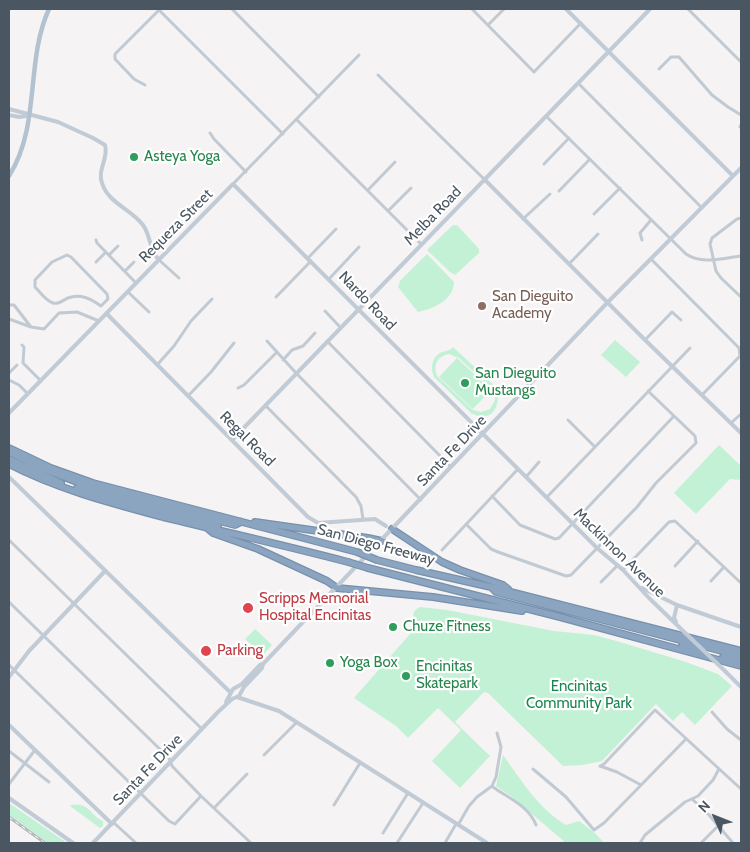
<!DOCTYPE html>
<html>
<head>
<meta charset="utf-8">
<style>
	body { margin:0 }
	#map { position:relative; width:750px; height:852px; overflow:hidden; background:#f5f3f3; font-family:Cabin,sans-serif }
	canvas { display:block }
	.frame { position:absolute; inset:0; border:10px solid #4a5661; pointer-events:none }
	.north { position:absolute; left:690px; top:792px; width:50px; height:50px; -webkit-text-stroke:4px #fff; paint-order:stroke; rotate:314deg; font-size:14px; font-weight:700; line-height:20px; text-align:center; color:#4a5661 }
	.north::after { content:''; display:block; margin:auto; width:18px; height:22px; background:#4a5661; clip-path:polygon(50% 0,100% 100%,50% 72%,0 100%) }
</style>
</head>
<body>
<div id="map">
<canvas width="750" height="852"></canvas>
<div class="frame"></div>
<div class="north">N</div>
</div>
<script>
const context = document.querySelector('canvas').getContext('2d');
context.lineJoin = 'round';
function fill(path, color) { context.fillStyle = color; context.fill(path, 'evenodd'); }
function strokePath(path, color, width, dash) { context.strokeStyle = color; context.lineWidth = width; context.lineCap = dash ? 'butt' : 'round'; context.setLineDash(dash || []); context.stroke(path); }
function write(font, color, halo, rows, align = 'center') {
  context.font = font + ' Cabin,sans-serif'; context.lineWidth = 4.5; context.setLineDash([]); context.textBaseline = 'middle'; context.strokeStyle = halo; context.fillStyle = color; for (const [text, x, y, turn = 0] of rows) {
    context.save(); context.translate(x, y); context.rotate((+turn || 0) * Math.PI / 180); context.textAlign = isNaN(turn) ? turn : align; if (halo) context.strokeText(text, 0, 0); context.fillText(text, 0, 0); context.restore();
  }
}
const green = new Path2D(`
	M453,225H457L479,249V253L455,275L450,272L427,250Z
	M427,254L454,282C454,300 433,309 418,312L398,287L400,281Z
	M615,340L640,362L626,377L601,355Z
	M453,347L498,389C500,407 492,424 471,413L434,377C430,367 432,356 442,352C448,350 450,351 453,347ZM449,354L459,358L491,388L495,393V400L490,409L481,412L473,410L438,377C432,366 437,356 449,354Z
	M457,358L491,390L473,409L439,377Z
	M719,445L741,466V480L730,479L696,514L674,493Z
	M420,607L447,610L554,631L594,635L620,642L686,662L718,674L732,686L695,725L682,712L673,721L656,704L602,761L582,765L563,766L488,693L484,692L455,722L490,756L460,788L432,761L461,730L438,708L408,738L396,726L354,698L417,626V620L413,616L414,611Z
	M255,629L272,645L263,655L245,639Z
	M503,755C521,780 539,809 566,825L579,821L595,833L604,843H566L512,797L496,786Z
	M9,803L67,843H48L9,815Z
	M72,805C91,803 89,815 103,821V826L100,828L70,806Z`);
const street = new Path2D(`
	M232,9L319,97
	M472,9L534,72L581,23
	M688,9L741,62
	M159,10L283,134
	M488,25L504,9
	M659,69L671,57H679L712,95L728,107L741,115
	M378,75L484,179
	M578,83L702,208
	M145,85L134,79L115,59V54L159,10
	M546,116L686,254C702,265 723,258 741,256
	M297,120L421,244
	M740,127L741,125
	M210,133L214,139L246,172
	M544,164L569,138
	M233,184L359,55
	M368,190L395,162
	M559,191L590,159
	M388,211L411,188
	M594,214L620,188
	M741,218L737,219L712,238L710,244L716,271L721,278L741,297
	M523,219L550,194
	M96,240L97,243L136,283
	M642,240L640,233L651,220
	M67,255L71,257L107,294L108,299L101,306C91,299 80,293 68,298C63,300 58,305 53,303C46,301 40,292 35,287V280L52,262Z
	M109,255L118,246
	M308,258L336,229
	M651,259L739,348L740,356L702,395
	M159,260L179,278
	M96,262L106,252
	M569,264L598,234
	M125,271L134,262
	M329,279L359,247
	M128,292L149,312
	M276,297L311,261
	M9,305H14L31,327L9,319
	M325,311L340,327
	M31,327L44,329L59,313L77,312L99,321
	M645,340L672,312L681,320
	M267,341L296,373L421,500
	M327,341L451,467
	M22,345L24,347L23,363L41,381
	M283,360L292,350L303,346L315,333
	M157,365L174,346L191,321L212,299
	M9,373L17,365
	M9,380L19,385L28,394
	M238,388L244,385L277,352
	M188,396L211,372L234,343
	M265,405L356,497L361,506L363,519
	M568,420L595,447
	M731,423L741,414
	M526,477L539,462
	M492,496L520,525L555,539L559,538L674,416
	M547,497L690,348
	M466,524L491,549L498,552L566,576L571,575L637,507L656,483L696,443L695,436L648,391
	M9,540L202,729
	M442,550L518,469
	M675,566L698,541
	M623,570L669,522L675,521L741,583
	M711,581L724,567
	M601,582L618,565
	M9,602L169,758L172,766L201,796L251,843
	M9,665L169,821L175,824L201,796
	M712,712L727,729L741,740
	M9,751L49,782
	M264,755L297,722
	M600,766L604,764L655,710L741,789
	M600,766L617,772L641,785
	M533,769L566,797L594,830L604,823L686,739
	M9,784L35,750
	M493,787C508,798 529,806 536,825
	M692,799L709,815L733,843
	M334,805L360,763
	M214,808L247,774
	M113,822L136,843
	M458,825L469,806L477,797L492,786L496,777L501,747L497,733
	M383,833L408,793
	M397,843L423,803
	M445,843L456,824
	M640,843L645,835L673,812L685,802L698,796L713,780L719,769
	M701,843L717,827`);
const secondary = new Path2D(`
	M566,9L733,176
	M9,109L58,122L93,138L105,145C109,158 97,170 102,183C108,203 131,209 143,225C151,236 149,250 159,260
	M9,115L19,117L26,116
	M484,179L644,339L741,433
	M107,314L308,517L318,523L375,519L386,526
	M9,413L233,184L597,548L623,570L649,598L679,627
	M232,440L650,9
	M9,477L231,693
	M642,588L677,605L741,627
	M676,622L674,618L677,605
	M726,672L741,687
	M9,677L29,651L105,571
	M237,697L279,711L487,843
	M226,702L233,689L242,684L260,665L263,664
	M9,725L112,824
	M9,798L73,843
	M93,843L218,712L232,699L239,696L244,687L262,668L263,664L607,303L741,168`);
const primary = new Path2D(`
	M9,176C41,126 25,61 49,9`);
const highway = new Path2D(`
	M9,448L51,468L93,483L357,552
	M9,452L41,468L95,489L235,525L241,522
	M9,459L61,483
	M9,464C57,489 111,503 163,517C225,532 287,546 348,562
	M77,488L218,526
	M255,522L368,538L382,541
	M207,528L213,533L258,549L327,581L337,588L433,597L522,611
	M392,529L442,562L460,570L503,585L508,589
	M377,560L416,570L491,587L741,651
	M368,568L560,617L741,666
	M491,587L496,592L741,656
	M682,646L702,651
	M723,657L741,661`);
const rail = new Path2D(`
	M9,817L45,843`);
const secondaryBridge = new Path2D(`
	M679,627L726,672`);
const highwayBridge = new Path2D(`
	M357,552L377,560
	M348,562L368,568`);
const markers = [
	[134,157,5,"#2e9e5b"],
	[482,306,5,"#8d6e63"],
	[465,383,5,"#2e9e5b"],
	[248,608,6,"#e0444e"],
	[393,627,5,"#2e9e5b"],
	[206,651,6,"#e0444e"],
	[330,663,5,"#2e9e5b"],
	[406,676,5,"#2e9e5b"]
];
const leisureNames = [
	["Asteya Yoga",144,157],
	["San Dieguito",475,374],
	["Mustangs",475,391],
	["Chuze Fitness",403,627],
	["Yoga Box",340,663],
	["Encinitas",416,667],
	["Skatepark",416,684]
];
const streetNames = [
	["Melba Road",433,216,-46],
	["Requeza Street",176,226,-45],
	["Nardo Road",367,301,46],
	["Regal Road",247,439,45],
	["Santa Fe Drive",452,451,-46],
	["San Diego Freeway",376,545,15],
	["Mackinnon Avenue",619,553,44],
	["Santa Fe Drive",148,770,-46]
];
const educationNames = [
	["San Dieguito",492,297],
	["Academy",492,314]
];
const healthNames = [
	["Scripps Memorial",259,599],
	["Hospital Encinitas",259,616],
	["Parking",217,651]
];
const parkNames = [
	["Encinitas",579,687],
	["Community Park",579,704]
];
fill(green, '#c3f1d5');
strokePath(highway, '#7690ad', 8);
strokePath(street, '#c1cad2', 3);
strokePath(secondary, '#c1cbd6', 4);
strokePath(primary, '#b3c2d1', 4.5);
strokePath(highway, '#8ba5c1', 5.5);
strokePath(rail, '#b5b8bd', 3);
strokePath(rail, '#fff', 1, [4]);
strokePath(highwayBridge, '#7690ad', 8, []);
strokePath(secondaryBridge, '#c1cbd6', 4);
strokePath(highwayBridge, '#8ba5c1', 5.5);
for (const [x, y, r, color] of markers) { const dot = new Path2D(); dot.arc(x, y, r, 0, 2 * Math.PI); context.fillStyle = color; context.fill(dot); strokePath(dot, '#fff', 2); }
write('15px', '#27864d', '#fff', leisureNames, 'left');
write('15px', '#4a5661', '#fff', streetNames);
write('15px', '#785e54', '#fff', educationNames, 'left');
write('15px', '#be3a42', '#fff', healthNames, 'left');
write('15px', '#17864f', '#fff', parkNames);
</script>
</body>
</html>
